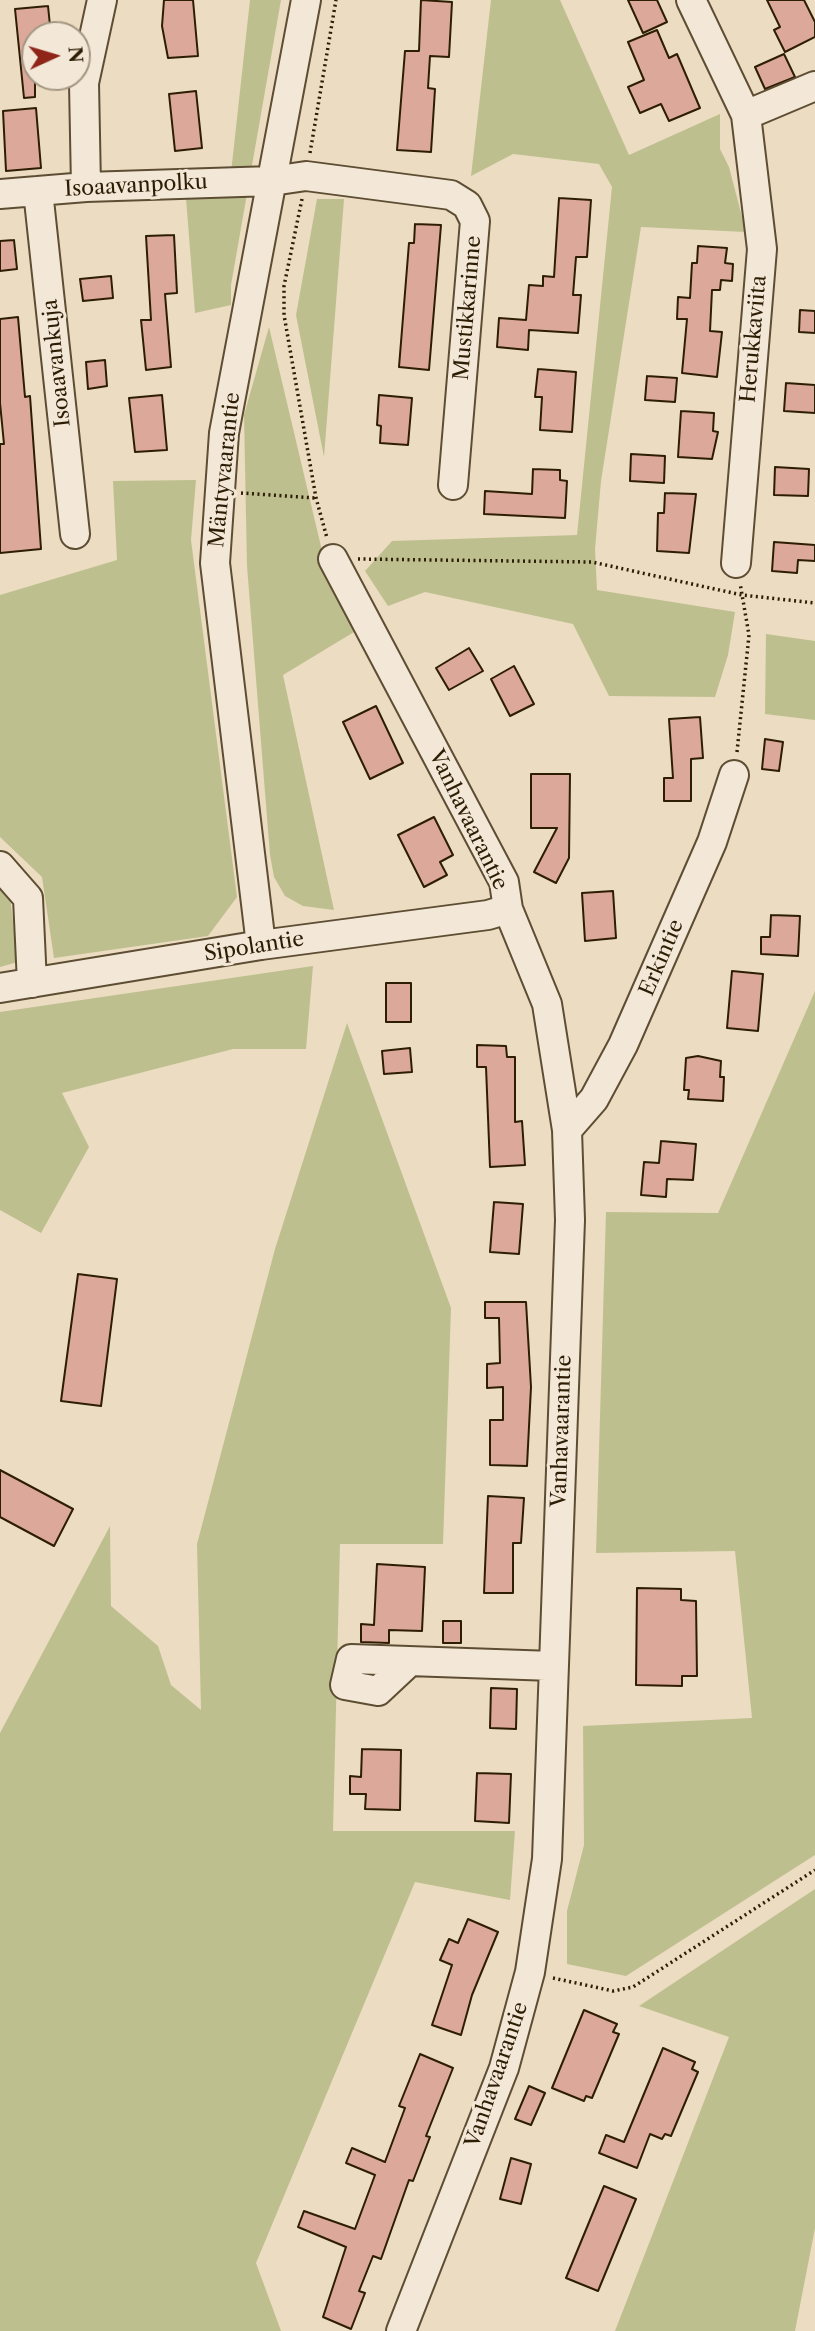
<!DOCTYPE html>
<html>
<head>
<meta charset="utf-8">
<style>
	body { margin:0 }
	#map { position:relative; width:815px; height:2331px; overflow:hidden; background:#ecdcc1; font-family:"Libre Caslon Text",serif }
	canvas { display:block }
	.north { position:absolute; left:21px; top:21px; width:70px; height:70px; box-sizing:border-box; background:#f3e8d7; border:2px solid #a49783; border-radius:50%; rotate:86deg; font-size:19px; font-weight:700; line-height:28px; text-align:center; color:#2d1d04 }
	.north::after { content:''; display:block; margin:auto; width:24px; height:32px; background:#8f2418; clip-path:polygon(50% 0,100% 100%,50% 72%,0 100%) }
</style>
</head>
<body>
<div id="map">
<canvas width="815" height="2331"></canvas>
<div class="north">N</div>
</div>
<script>
const ctx = document.querySelector('canvas').getContext('2d');
ctx.lineJoin = 'round';
function paint(path, color) {
  ctx.fillStyle = color;
  ctx.fill(path, 'evenodd');
}
function poly(rows) {
  const path = new Path2D();
  for (const r of rows) {
    path.moveTo(r[0], r[1]);
    for (let i = 2; i < r.length; i += 2) path.lineTo(r[i], r[i + 1]);
  }
  return path;
}
function stroke(path, color, width, dash) {
  ctx.strokeStyle = color;
  ctx.lineWidth = width;
  ctx.lineCap = dash ? 'butt' : 'round';
  ctx.setLineDash(dash || []);
  ctx.stroke(path);
}
function drawText(font, color, halo, rows, align = 'center') {
  ctx.font = font + ' "Libre Caslon Text",serif';
  ctx.lineWidth = 6;
  ctx.setLineDash([]);
  ctx.textBaseline = 'middle';
  ctx.strokeStyle = halo;
  ctx.fillStyle = color;
  for (const [text, x, y, turn = 0] of rows) {
    ctx.save();
    ctx.translate(x, y);
    ctx.rotate((+turn || 0) * Math.PI / 180);
    ctx.textAlign = isNaN(turn) ? turn : align;
    if (halo) ctx.strokeText(text, 0, 0);
    ctx.fillText(text, 0, 0);
    ctx.restore();
  }
}
const green = poly([
	[250,0,281,0,231,285,231,305,195,313,186,198,229,191],
	[491,0,560,0,629,155,720,114,720,149,729,167,746,232,641,227,601,481,595,549,597,590,735,612,728,655,715,697,609,696,573,624,425,592,388,606,365,571,392,541,577,535,612,187,599,164,513,154,471,176],
	[317,199,344,199,324,457,296,315],
	[269,327,328,576,357,620,354,632,283,675,334,910,303,906,285,896,274,877,270,855,247,566,244,415],
	[196,480,191,540,237,897,208,936,54,958,42,877,0,837,0,595,117,560,113,481],
	[766,634,815,641,815,720,765,714],
	[0,887,10,897,18,962,0,967],
	[313,966,306,1049,233,1049,62,1093,89,1147,41,1233,0,1210,0,1012],
	[815,991,815,1855,626,1976,567,1964,567,1911,584,1845,583,1726,752,1718,735,1551,596,1553,606,1212,718,1213],
	[347,1023,451,1308,443,1544,340,1544,333,1831,515,1831,510,1900,415,1882,256,2263,281,2331,0,2331,0,1733,110,1526,111,1606,158,1646,171,1685,201,1710,197,1544,275,1249],
	[815,1889,815,2228,795,2331,615,2331,729,2037,639,2006]
]);
const building = poly([
	[164,0,193,0,198,56,168,58,162,26,164,0],
	[421,0,452,2,449,57,430,56,428,88,435,89,431,152,397,150,405,51,419,51,421,0],
	[628,0,657,0,667,22,643,33,628,0],
	[767,0,804,0,815,22,815,37,785,52,774,30,780,27,767,0],
	[48,6,51,35,35,35,35,97,24,98,15,9,48,6],
	[657,30,669,58,677,54,700,108,669,121,661,104,640,113,628,87,644,80,628,42,657,30],
	[784,54,795,77,765,89,755,67,784,54],
	[196,91,202,148,175,151,169,94,196,91],
	[36,108,41,168,6,171,3,111,36,108],
	[559,198,591,200,587,257,576,257,573,295,581,295,578,333,529,330,528,350,497,347,499,318,526,320,529,285,543,286,543,276,554,277,559,198],
	[415,224,441,225,429,370,399,367,409,243,414,243,415,224],
	[174,235,177,293,165,294,171,367,146,370,141,320,151,320,146,236,174,235],
	[14,240,17,269,0,271,0,241,14,240],
	[698,246,727,248,725,263,733,264,732,281,721,280,720,290,712,290,710,331,722,332,717,377,682,373,687,319,677,319,678,297,690,298,692,263,697,263,698,246],
	[111,276,113,298,83,301,80,279,111,276],
	[800,310,815,311,815,333,799,332,800,310],
	[18,317,25,397,30,396,41,549,0,553,0,444,4,444,0,403,0,319,18,317],
	[105,360,107,386,88,389,86,362,105,360],
	[538,369,576,372,572,432,540,430,542,397,535,397,538,369],
	[647,376,677,378,675,402,645,400,647,376],
	[786,383,815,385,815,413,784,411,786,383],
	[162,395,167,450,135,452,129,398,162,395],
	[379,395,412,398,408,445,380,443,381,426,377,425,379,395],
	[681,411,714,413,713,431,718,432,712,459,678,457,681,411],
	[631,454,665,456,664,483,630,481,631,454],
	[775,467,809,469,808,496,774,495,775,467],
	[533,469,560,470,560,480,567,481,565,518,484,514,485,491,532,494,533,469],
	[665,493,696,494,689,553,657,551,658,513,664,513,665,493],
	[774,542,815,545,815,561,798,560,797,573,772,571,774,542],
	[469,648,483,671,449,690,436,668,469,648],
	[514,666,534,704,510,716,491,679,514,666],
	[376,706,403,763,370,779,343,722,376,706],
	[700,717,703,758,691,759,691,801,664,801,664,778,673,778,669,719,700,717],
	[765,739,783,742,779,771,762,769,765,739],
	[531,774,570,774,569,858,556,883,534,872,557,828,531,828,531,774],
	[434,817,453,855,440,862,447,875,424,887,398,835,434,817],
	[613,891,616,938,585,941,582,893,613,891],
	[771,915,800,916,798,956,761,954,761,937,770,937,771,915],
	[732,971,763,974,758,1031,727,1028,732,971],
	[386,983,411,983,411,1022,386,1022,386,983],
	[477,1045,506,1046,507,1057,515,1057,515,1122,522,1121,525,1165,490,1167,486,1067,477,1067,477,1045],
	[410,1048,412,1072,384,1074,382,1051,410,1048],
	[698,1056,721,1061,720,1077,724,1077,723,1101,688,1099,689,1090,684,1090,686,1058,698,1056],
	[661,1141,696,1144,693,1180,667,1179,666,1197,641,1195,644,1162,659,1163,661,1141],
	[494,1202,523,1204,519,1254,490,1252,494,1202],
	[78,1274,117,1279,101,1406,61,1401,78,1274],
	[485,1302,526,1302,531,1387,527,1466,490,1465,490,1420,503,1420,503,1387,487,1388,487,1364,500,1363,499,1318,485,1318,485,1302],
	[0,1470,73,1509,54,1546,0,1517,0,1470],
	[488,1496,524,1498,521,1543,513,1543,513,1593,484,1593,488,1496],
	[377,1564,425,1567,422,1631,389,1630,389,1643,361,1642,361,1624,374,1625,377,1564],
	[637,1588,681,1589,681,1600,696,1601,697,1676,682,1676,682,1686,636,1685,637,1588],
	[443,1621,461,1621,461,1643,443,1643,443,1621],
	[491,1688,517,1689,516,1729,490,1728,491,1688],
	[362,1749,401,1750,400,1810,365,1809,366,1794,350,1794,350,1776,361,1777,362,1749],
	[477,1773,511,1774,509,1823,475,1821,477,1773],
	[468,1919,498,1932,472,1995,461,2035,432,2025,452,1965,440,1960,449,1939,458,1943,468,1919],
	[584,2010,617,2024,613,2032,619,2034,592,2098,586,2096,584,2101,552,2088,584,2010],
	[663,2048,695,2062,692,2069,698,2072,671,2136,665,2134,662,2139,650,2134,637,2168,599,2153,606,2135,624,2142,663,2048],
	[420,2054,453,2068,426,2136,430,2137,413,2181,409,2180,381,2259,373,2256,359,2291,365,2293,351,2329,323,2317,346,2247,298,2227,304,2211,355,2229,375,2175,346,2163,352,2148,385,2162,405,2108,399,2106,420,2054],
	[529,2086,545,2093,531,2125,515,2119,529,2086],
	[511,2158,531,2164,521,2204,500,2199,511,2158],
	[604,2186,636,2199,598,2291,566,2278,604,2186]
]);
const path = poly([
	[310,153,336,0],
	[302,199,284,286,284,315,316,498,327,538],
	[241,493,316,498],
	[358,559,592,562,742,595,815,603],
	[737,752,749,635,740,583],
	[553,1978,613,1991,633,1987,815,1870]
]);
const minor = poly([
	[691,0,746,115,762,249,736,563],
	[746,115,815,86],
	[86,187,84,83,102,0],
	[38,191,75,534],
	[0,194,86,187,272,181,306,176,451,195,467,205,475,221,453,485],
	[333,559,504,882,508,909,547,1004,567,1130,570,1220,547,1859,530,1972,504,2068,401,2331],
	[0,866,28,898,32,983],
	[261,945,215,563,224,433,306,0],
	[0,988,261,945,488,915,508,909],
	[567,1130,594,1099,623,1045,712,842,734,775],
	[409,1662,378,1691,345,1685,351,1659,553,1666]
]);
const streetNames = [
	["Isoaavanpolku",136,186,-3],
	["Mustikkarinne",468,308,-85],
	["Herukkaviita",754,339,-85],
	["Isoaavankuja",57,363,-96],
	["Mäntyvaarantie",225,470,-84],
	["Vanhavaarantie",468,820,64],
	["Sipolantie",254,947,-9],
	["Erkintie",662,958,-67],
	["Vanhavaarantie",562,1431,-88],
	["Vanhavaarantie",497,2075,-71]
];
paint(green, '#bebf8f');
paint(building, '#dca899');
stroke(building, '#2d1d04', 2);
stroke(minor, '#5d4d33', 32);
stroke(path, '#2d1d04', 3.5, [2, 3.5]);
stroke(minor, '#f3e8d7', 28);
drawText('21px', '#2d1d04', '#f3e8d7', streetNames);
</script>
</body>
</html>
